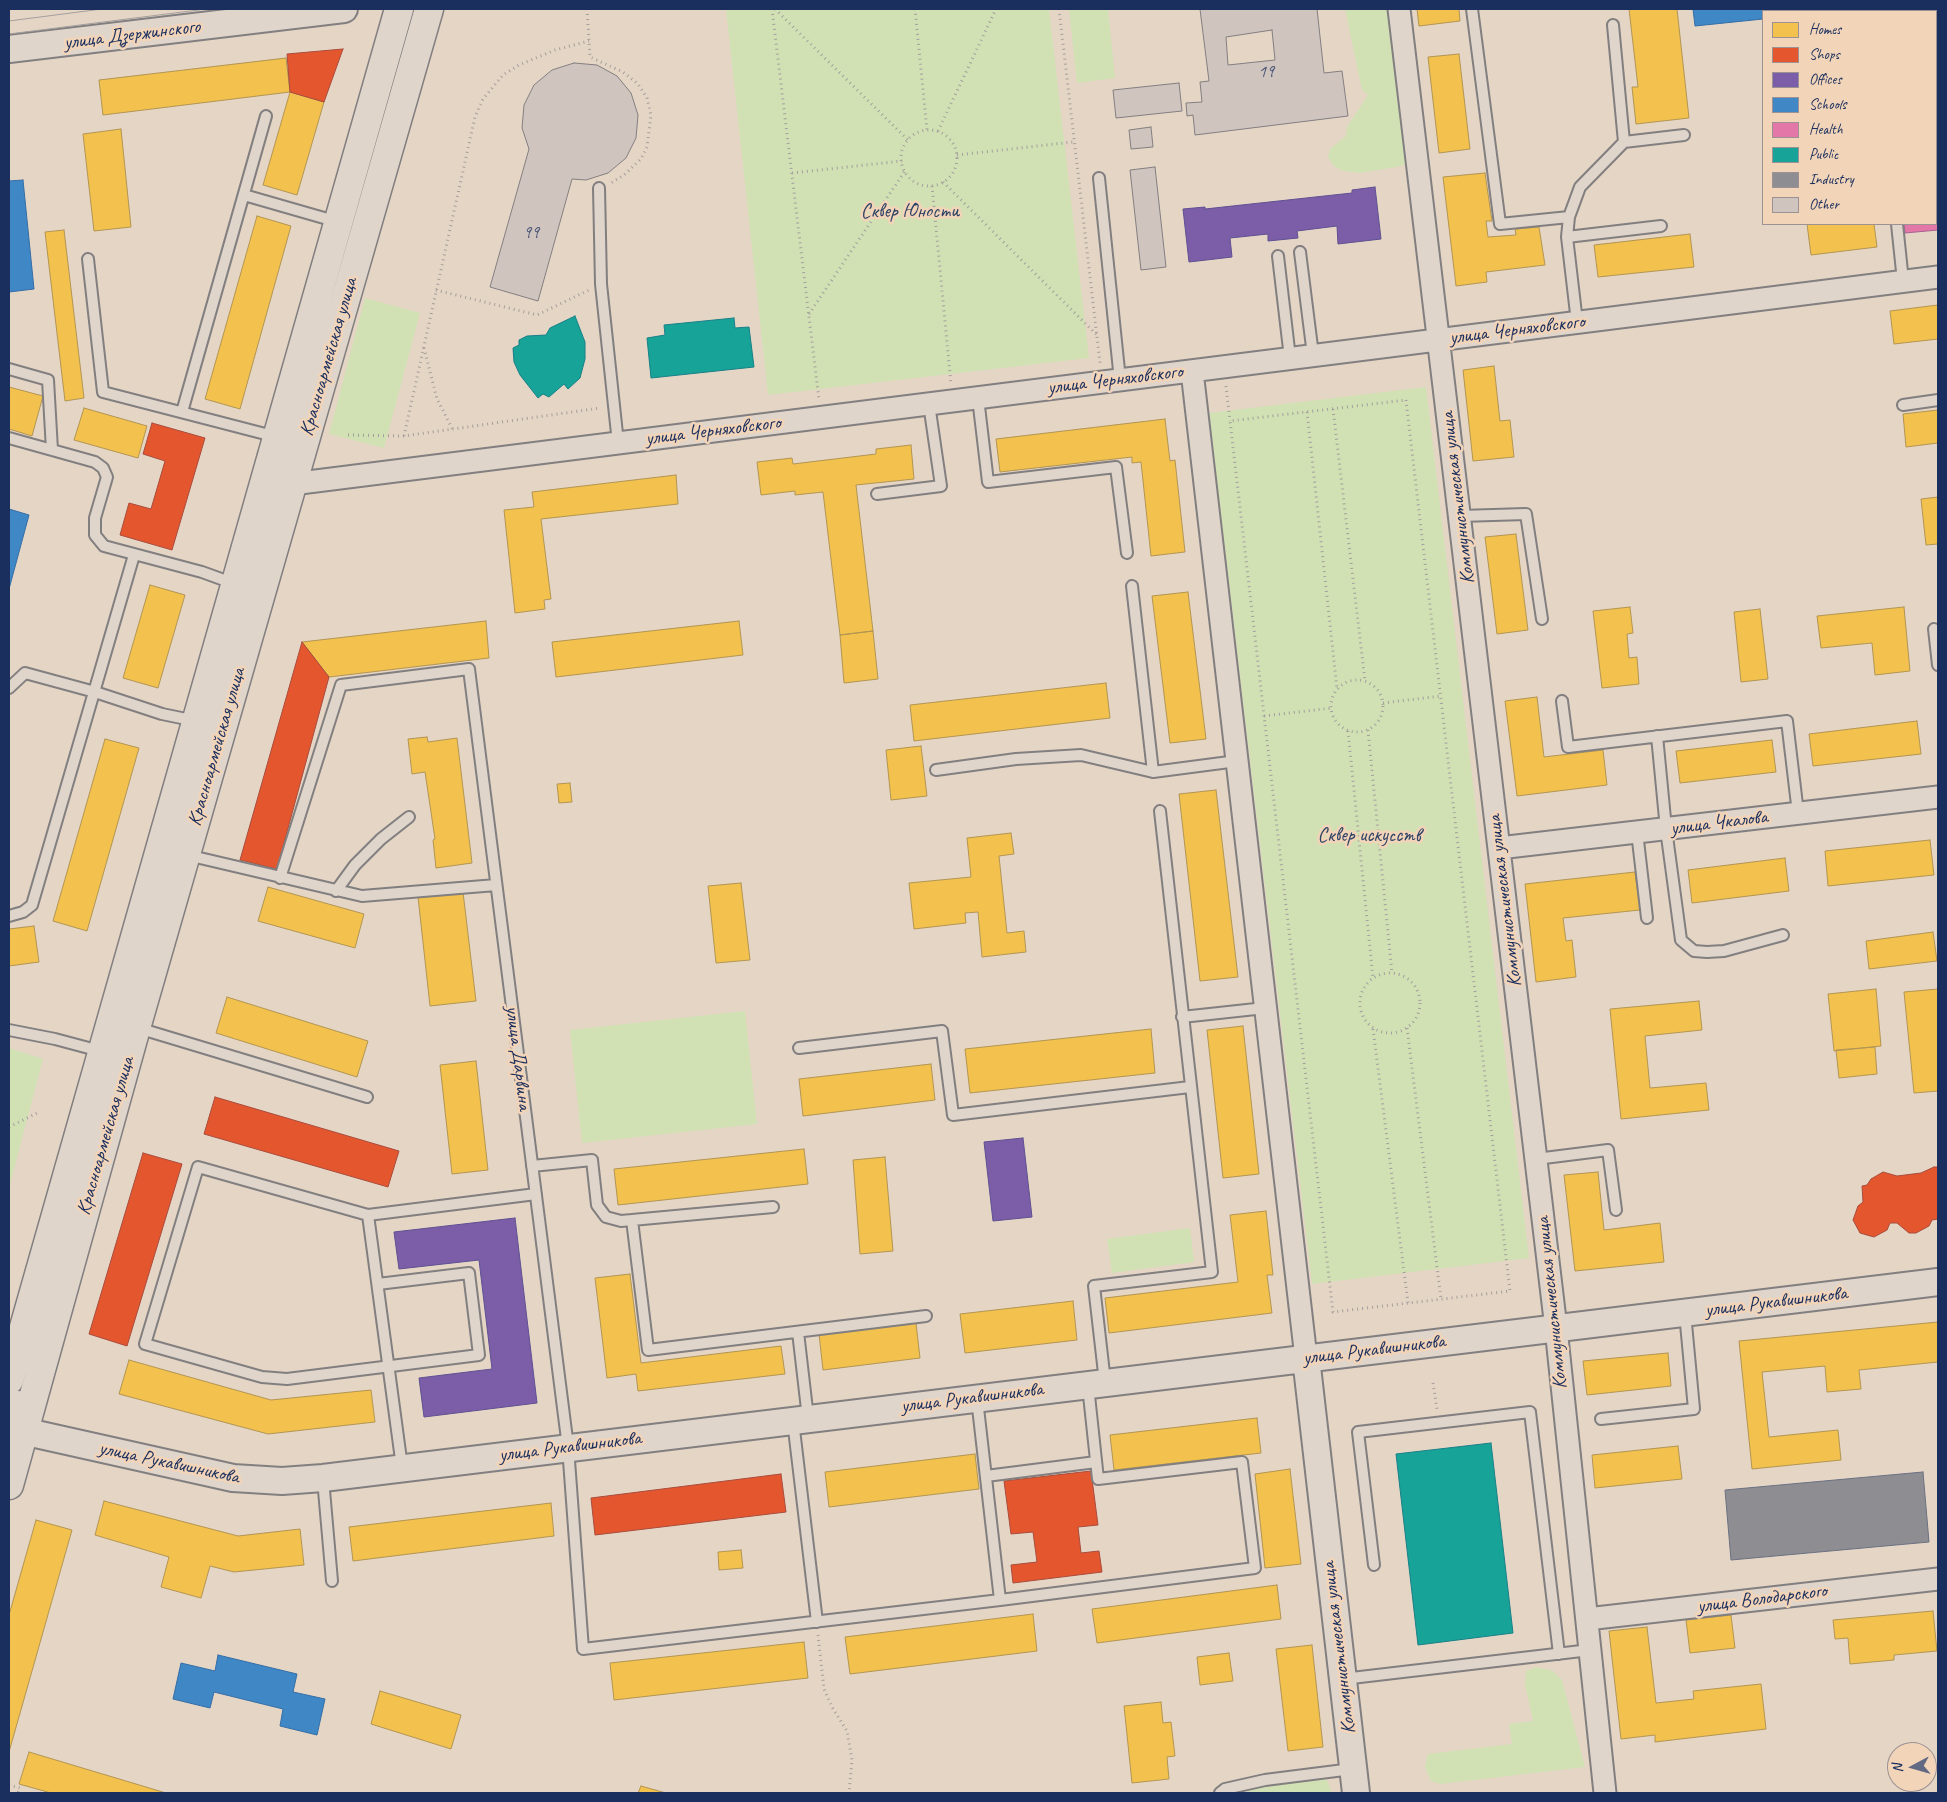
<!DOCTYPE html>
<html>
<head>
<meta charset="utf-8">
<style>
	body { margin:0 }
	#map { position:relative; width:1947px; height:1802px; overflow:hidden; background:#e5d5c5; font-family:Caveat,sans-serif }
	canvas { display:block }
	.frame { position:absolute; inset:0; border:10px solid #1b2f5e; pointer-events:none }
	.legend { position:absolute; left:1762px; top:10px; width:175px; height:215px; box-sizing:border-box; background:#f2d4b8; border:1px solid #9c9294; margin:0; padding:6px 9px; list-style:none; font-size:15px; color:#1b2f5e }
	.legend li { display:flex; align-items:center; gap:10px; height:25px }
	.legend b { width:25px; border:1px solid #9c9294 }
	.north { position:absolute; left:1887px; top:1742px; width:50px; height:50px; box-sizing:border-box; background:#f2d4b8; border:1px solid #9c9294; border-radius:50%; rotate:264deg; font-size:14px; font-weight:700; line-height:20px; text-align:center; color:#1b2f5e }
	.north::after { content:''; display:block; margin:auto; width:18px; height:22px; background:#626982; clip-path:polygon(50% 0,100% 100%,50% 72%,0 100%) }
</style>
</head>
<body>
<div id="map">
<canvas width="1947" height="1802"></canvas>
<div class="frame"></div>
<ul class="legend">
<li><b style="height:14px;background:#f2c14e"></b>Homes</li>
<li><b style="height:14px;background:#e4572e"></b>Shops</li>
<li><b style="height:14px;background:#7b5ea7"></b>Offices</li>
<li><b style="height:14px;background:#3f88c5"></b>Schools</li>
<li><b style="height:14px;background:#e377a8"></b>Health</li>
<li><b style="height:14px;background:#17a398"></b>Public</li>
<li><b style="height:14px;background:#8d8d92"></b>Industry</li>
<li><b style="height:14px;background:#d0c4bf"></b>Other</li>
</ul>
<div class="north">N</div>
</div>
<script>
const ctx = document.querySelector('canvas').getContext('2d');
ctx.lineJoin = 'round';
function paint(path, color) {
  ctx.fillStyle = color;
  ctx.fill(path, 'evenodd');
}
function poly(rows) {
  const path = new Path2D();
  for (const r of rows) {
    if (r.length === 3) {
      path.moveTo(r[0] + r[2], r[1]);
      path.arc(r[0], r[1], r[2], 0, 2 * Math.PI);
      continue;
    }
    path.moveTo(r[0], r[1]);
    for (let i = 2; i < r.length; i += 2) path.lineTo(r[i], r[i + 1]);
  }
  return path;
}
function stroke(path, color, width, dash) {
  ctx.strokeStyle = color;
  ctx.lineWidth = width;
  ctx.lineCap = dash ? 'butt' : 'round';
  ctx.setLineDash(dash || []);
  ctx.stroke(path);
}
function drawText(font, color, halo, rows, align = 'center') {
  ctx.font = font + ' Caveat,sans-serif';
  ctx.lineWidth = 5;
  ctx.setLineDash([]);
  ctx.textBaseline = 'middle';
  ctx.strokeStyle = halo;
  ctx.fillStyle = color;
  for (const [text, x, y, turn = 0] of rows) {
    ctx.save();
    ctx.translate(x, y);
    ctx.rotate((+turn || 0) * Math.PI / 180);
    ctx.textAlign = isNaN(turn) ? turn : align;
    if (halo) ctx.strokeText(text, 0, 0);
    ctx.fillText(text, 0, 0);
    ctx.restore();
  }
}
const green = poly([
	[726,9,1049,9,1089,358,768,395],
	[1069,9,1108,9,1115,78,1077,83],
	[1345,9,1391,9,1407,160,1402,166,1360,173,1343,171,1334,166,1328,157,1330,149,1346,136,1347,127,1368,95,1362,90],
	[365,298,420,313,384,448,329,434],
	[1426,387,1529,1258,1312,1284,1209,413],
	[745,1011,757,1124,582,1143,570,1030],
	[9,1048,43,1059,9,1188],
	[1190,1228,1194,1262,1112,1273,1107,1239],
	[1536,1667,1553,1671,1562,1680,1585,1767,1440,1784,1431,1781,1425,1767,1428,1754,1512,1744,1509,1724,1533,1721,1525,1684,1526,1671],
	[1298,1774,1325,1776,1332,1793,1243,1793]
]);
const homes = poly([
	[1417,9,1459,9,1460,21,1419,26,1417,9],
	[1629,9,1677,9,1689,118,1636,124,1632,87,1638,87,1629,9],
	[1459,54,1470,149,1439,153,1428,57,1459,54],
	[286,58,290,92,103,115,99,80,286,58],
	[290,92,324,102,297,195,263,185,290,92],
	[121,129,131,227,94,231,83,134,121,129],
	[1485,173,1492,221,1486,221,1488,237,1516,235,1515,229,1539,227,1545,265,1486,272,1487,282,1456,286,1443,177,1485,173],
	[257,216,291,226,240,409,205,399,257,216],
	[1807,224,1874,224,1877,247,1811,255,1807,224],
	[64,230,84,398,65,401,45,232,64,230],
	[1690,234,1694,267,1598,277,1594,245,1690,234],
	[1938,305,1938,339,1894,344,1890,311,1938,305],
	[1494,366,1500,421,1510,420,1514,457,1473,461,1463,370,1494,366],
	[9,387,43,396,32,436,9,429,9,387],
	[84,408,147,426,138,458,74,440,84,408],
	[1938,410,1938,443,1906,447,1903,414,1938,410],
	[1165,419,1170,461,1175,460,1185,552,1151,556,1141,462,1132,463,1132,457,1000,472,996,439,1165,419],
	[911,445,914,479,856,485,873,631,840,635,823,492,795,495,795,491,761,495,757,462,792,458,793,464,876,454,876,449,911,445],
	[676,475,678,504,541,519,551,599,544,600,545,609,515,613,504,510,534,507,532,492,676,475],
	[1938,497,1938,544,1926,545,1921,499,1938,497],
	[1516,534,1528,630,1497,634,1485,537,1516,534],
	[150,585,185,595,158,688,123,678,150,585],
	[1188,592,1206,739,1170,743,1152,596,1188,592],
	[1630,607,1633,633,1627,634,1629,658,1637,657,1639,684,1602,688,1593,611,1630,607],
	[1904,607,1910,671,1875,675,1872,643,1821,648,1817,616,1904,607],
	[1760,609,1768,679,1741,682,1734,612,1760,609],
	[486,621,489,658,329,677,302,642,486,621],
	[739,621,743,655,556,677,552,642,739,621],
	[873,631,878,679,844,683,840,635,873,631],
	[1106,683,1110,718,914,741,910,705,1106,683],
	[1537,697,1544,757,1603,750,1607,785,1517,796,1505,701,1537,697],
	[1917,721,1921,754,1813,766,1809,734,1917,721],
	[427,737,428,742,457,738,472,863,436,868,433,840,435,839,425,772,412,774,408,739,427,737],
	[105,739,139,748,87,931,53,921,105,739],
	[1772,740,1776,772,1680,783,1676,751,1772,740],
	[921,746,927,796,891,800,886,750,921,746],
	[570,783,572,802,559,803,557,784,570,783],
	[1216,790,1238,977,1200,981,1179,794,1216,790],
	[1011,833,1014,854,999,856,1007,933,1024,931,1026,952,982,957,978,912,965,913,966,923,914,929,909,883,971,877,967,838,1011,833],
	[1930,840,1934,875,1828,886,1825,851,1930,840],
	[1785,858,1789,891,1692,903,1688,870,1785,858],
	[1635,872,1640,910,1563,918,1566,941,1572,940,1576,977,1536,982,1525,884,1635,872],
	[741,883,750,960,716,963,708,886,741,883],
	[268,887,364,914,355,948,258,921,268,887],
	[463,892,476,1001,430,1006,418,897,463,892],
	[34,926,39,962,9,966,9,929,34,926],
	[1933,932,1937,961,1869,969,1866,941,1933,932],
	[1876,989,1881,1046,1834,1051,1828,994,1876,989],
	[1938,989,1938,1091,1914,1093,1904,992,1938,989],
	[227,997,368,1041,357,1077,216,1033,227,997],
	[1699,1001,1702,1030,1645,1036,1650,1088,1706,1083,1709,1110,1621,1119,1610,1009,1699,1001],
	[1243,1026,1259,1174,1223,1178,1207,1030,1243,1026],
	[1151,1029,1155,1073,970,1093,965,1049,1151,1029],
	[1875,1047,1877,1074,1839,1078,1836,1050,1875,1047],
	[476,1061,488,1170,452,1174,440,1065,476,1061],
	[931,1064,935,1100,803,1116,799,1079,931,1064],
	[804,1149,808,1184,618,1205,614,1169,804,1149],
	[885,1157,893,1251,860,1254,853,1160,885,1157],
	[1598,1172,1604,1230,1660,1223,1664,1262,1575,1271,1564,1175,1598,1172],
	[1266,1211,1273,1275,1267,1275,1272,1313,1109,1333,1105,1298,1238,1282,1230,1215,1266,1211],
	[630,1274,641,1363,781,1346,785,1374,638,1391,636,1374,607,1378,595,1278,630,1274],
	[1073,1301,1077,1340,965,1353,960,1314,1073,1301],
	[1938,1322,1938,1362,1859,1370,1861,1389,1827,1392,1825,1366,1762,1372,1769,1437,1838,1430,1841,1460,1752,1469,1739,1341,1938,1322],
	[916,1323,920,1358,823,1370,819,1334,916,1323],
	[1668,1353,1671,1386,1587,1395,1583,1361,1668,1353],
	[129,1360,271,1400,371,1390,375,1422,268,1434,119,1394,129,1360],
	[1257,1418,1261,1453,1114,1470,1110,1435,1257,1418],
	[1678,1446,1682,1479,1595,1488,1592,1455,1678,1446],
	[975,1454,979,1489,829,1507,825,1472,975,1454],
	[1290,1469,1301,1564,1265,1568,1255,1474,1290,1469],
	[104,1501,238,1536,300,1529,304,1565,234,1572,210,1566,201,1598,161,1587,169,1557,95,1535,104,1501],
	[551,1503,554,1536,353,1561,349,1527,551,1503],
	[36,1520,72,1530,9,1752,9,1615,36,1520],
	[741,1550,743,1568,719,1570,718,1552,741,1550],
	[1277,1585,1281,1619,1097,1643,1092,1609,1277,1585],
	[1933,1611,1937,1651,1894,1655,1894,1660,1850,1664,1848,1638,1835,1639,1833,1620,1933,1611],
	[1033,1614,1037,1651,850,1674,845,1637,1033,1614],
	[1731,1615,1735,1648,1690,1653,1686,1620,1731,1615],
	[1647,1627,1656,1703,1694,1699,1693,1691,1761,1684,1766,1729,1655,1742,1655,1735,1621,1739,1609,1631,1647,1627],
	[804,1642,808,1678,614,1700,610,1663,804,1642],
	[1312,1645,1323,1747,1288,1751,1276,1649,1312,1645],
	[1229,1653,1233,1681,1200,1685,1197,1657,1229,1653],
	[380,1691,461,1715,451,1749,371,1724,380,1691],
	[1161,1702,1163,1723,1171,1722,1175,1756,1167,1757,1169,1779,1132,1783,1124,1706,1161,1702],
	[29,1752,166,1793,51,1793,19,1784,29,1752],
	[641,1786,666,1793,638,1793,641,1786]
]);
const shops = poly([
	[343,49,324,102,290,92,287,54,343,49],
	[152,423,205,438,172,550,120,535,129,503,151,509,165,461,143,454,152,423],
	[302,642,329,677,277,869,240,860,302,642],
	[215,1097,399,1151,388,1187,204,1134,215,1097],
	[143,1153,182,1164,127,1346,89,1334,143,1153],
	[1934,1167,1938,1167,1938,1219,1932,1220,1929,1226,1916,1233,1909,1233,1897,1223,1890,1223,1887,1230,1874,1237,1860,1233,1853,1220,1858,1206,1863,1202,1862,1186,1867,1185,1871,1179,1883,1172,1897,1176,1921,1173,1934,1167],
	[1091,1471,1098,1525,1078,1527,1081,1553,1099,1551,1102,1572,1013,1583,1011,1565,1037,1562,1033,1532,1011,1534,1004,1481,1091,1471],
	[781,1474,786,1512,595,1535,591,1498,781,1474]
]);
const offices = poly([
	[1375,187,1381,239,1338,244,1337,226,1297,231,1298,238,1268,241,1268,234,1230,238,1232,257,1189,262,1183,209,1205,207,1205,209,1352,193,1352,190,1375,187],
	[1023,1138,1032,1217,993,1221,984,1142,1023,1138],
	[515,1218,537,1403,424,1417,419,1378,492,1369,479,1260,399,1269,394,1232,515,1218]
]);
const schools = poly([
	[1693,9,1769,9,1769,11,1763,11,1763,19,1695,26,1693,9],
	[23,180,34,289,9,292,9,181,23,180],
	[9,509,29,515,9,589,9,509],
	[218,1655,297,1674,293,1692,325,1699,317,1735,280,1726,283,1709,214,1692,210,1708,173,1699,181,1663,215,1671,218,1655]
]);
const health = poly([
	[1893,9,1930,9,1931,11,1893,11,1893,9],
	[1936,57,1938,79,1938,230,1905,233,1904,224,1936,224,1936,57]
]);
const public = poly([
	[575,316,585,342,585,359,580,378,568,389,564,384,549,397,543,394,538,398,520,375,514,362,513,348,519,345,519,340,527,336,546,335,550,328,575,316],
	[734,318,735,328,749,327,754,367,651,378,647,338,665,335,664,325,734,318],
	[1491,1443,1513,1633,1418,1645,1396,1454,1491,1443]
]);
const industry = poly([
	[1923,1472,1929,1542,1731,1560,1725,1490,1923,1472]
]);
const building = poly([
	[1200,9,1317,9,1324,73,1342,71,1348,116,1195,135,1193,115,1187,116,1186,103,1202,102,1200,82,1209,81,1200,9],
	[1272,30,1275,60,1228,65,1226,37,1272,30],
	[574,63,597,65,617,76,631,93,638,115,636,138,626,158,608,173,586,180,572,179,538,301,490,287,529,149,522,128,524,105,534,85,552,70,574,63],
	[1179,83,1182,111,1116,118,1113,90,1179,83],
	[1151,127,1153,147,1131,149,1129,130,1151,127],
	[1155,167,1166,267,1141,270,1130,170,1155,167]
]);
const path = poly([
	[587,9,590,57,623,72,638,84,647,98,651,115,647,147,641,159,624,175,611,183],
	[772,9,819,400],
	[775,9,908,140],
	[915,9,927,130],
	[1059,9,1100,363],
	[929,158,28],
	[938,131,996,9],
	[957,155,1073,142],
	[792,173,902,161],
	[943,182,1097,335],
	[932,186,951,384],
	[436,290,537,315,589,290],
	[809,314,905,171],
	[424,348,437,399,453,430],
	[1226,386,1230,421],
	[1406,400,1510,1291,1333,1312,1230,421,1406,400],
	[1333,409,1365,681],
	[1307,412,1337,689],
	[348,435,404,436,600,408],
	[404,436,475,117,483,99,503,75,519,65,555,50,589,41],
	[1357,706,26],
	[1383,703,1441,696],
	[1264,716,1332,708],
	[1368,730,1392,973],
	[1348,731,1373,978],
	[1390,1003,30],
	[1407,1028,1441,1299],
	[1373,1029,1408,1303],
	[9,1127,37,1113],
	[1433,1383,1437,1409],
	[818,1635,824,1689,832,1707,847,1731,852,1760,849,1793],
	[9,1785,20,1788,18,1793]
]);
const service = poly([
	[1472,9,1500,224,1569,217],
	[1624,142,1684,135],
	[1099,178,1120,380],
	[599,188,601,284,618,443],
	[244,195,338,222],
	[1897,224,1903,281],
	[1567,237,1569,217,1580,187,1624,142,1613,25],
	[1300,252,1313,355],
	[1278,256,1290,358],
	[88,259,103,392,277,437],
	[1577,322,1567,237,1661,226],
	[9,369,48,380,52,450],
	[978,398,988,482,1116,467,1127,553],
	[1903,405,1938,400],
	[182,412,266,116],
	[9,438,95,462,103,468,107,477,95,518,95,535,104,546,202,572,235,584],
	[877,494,941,486,929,404],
	[1460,516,1526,514,1542,619],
	[1132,586,1153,772],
	[1934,629,1938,665],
	[9,688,25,673,95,692,162,714,196,721],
	[1562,701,1568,747,1787,721,1798,813],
	[1657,736,1666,829,1681,940,1694,951,1707,952,1724,951,1783,935],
	[936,770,1016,759,1081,755,1153,772,1237,761],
	[1637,832,1647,918],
	[187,855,362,896,496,885],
	[280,878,341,685,469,669,568,1447,583,1649,1000,1600,977,1399],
	[336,891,355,865,381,839,409,817],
	[9,916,23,912,32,905,134,555],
	[1182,1017,1265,1008],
	[138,1028,367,1097],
	[9,1030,55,1039,100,1051],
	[799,1048,942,1031,953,1115,1190,1087],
	[1536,1159,1608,1150,1616,1210],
	[532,1166,592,1160,597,1205,606,1217,621,1221,773,1207],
	[368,1215,402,1467],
	[632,1220,648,1350,926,1316],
	[378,1284,469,1273,479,1355,287,1379,262,1377,145,1344,198,1167,368,1215,536,1194],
	[798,1332,808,1418],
	[1105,1382,1094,1286,1212,1272,1160,811],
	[1601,1419,1694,1409,1685,1313],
	[793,1421,817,1622],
	[986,1476,1096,1462],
	[323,1479,332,1581],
	[1374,1565,1358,1432,1530,1412,1559,1654],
	[1000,1600,1255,1568,1242,1462,1098,1479,1088,1386],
	[1343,1679,1590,1650],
	[1220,1793,1225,1789,1265,1780,1352,1769]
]);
const minor = poly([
	[1399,9,1556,1328,1605,1793],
	[1192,371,1306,1358],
	[292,484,1938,277],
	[1499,848,1938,797],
	[1587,1619,1938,1579]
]);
const tertiary = poly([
	[9,49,344,9],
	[1306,1358,1356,1793],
	[9,1403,31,1406],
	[9,1428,233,1478,282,1481,323,1478,1938,1282]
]);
const secondary = poly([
	[9,1380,399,9],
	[9,1485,136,1028,429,9]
]);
const tram = poly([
	[9,21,102,9],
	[9,34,206,9]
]);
const numberNames = [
	["19",1266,72],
	["99",531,233]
];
const streetNames = [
	["улица Дзержинского",132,35,-7],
	["улица Черняховского",1517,330,-7],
	["Красноармейская улица",329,357,-74],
	["улица Черняховского",1115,380,-7],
	["улица Черняховского",713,431,-7],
	["Коммунистическая улица",1458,498,-97],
	["Красноармейская улица",217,747,-74],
	["улица Чкалова",1719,823,-7],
	["Коммунистическая улица",1505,901,-97],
	["улица Дарвина",518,1058,83],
	["Красноармейская улица",106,1136,-74],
	["улица Рукавишникова",1776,1302,-7],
	["Коммунистическая улица",1552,1303,-96],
	["улица Рукавишникова",1374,1350,-7],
	["улица Рукавишникова",972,1398,-7],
	["улица Рукавишникова",570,1447,-7],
	["улица Рукавишникова",169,1463,12],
	["улица Володарского",1762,1599,-7],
	["Коммунистическая улица",1339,1648,-97]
];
const parkNames = [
	["Сквер Юности",910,212],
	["Сквер искусств",1369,836]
];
paint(green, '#d1e1b4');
paint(homes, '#f2c14e');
stroke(homes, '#b29553', 1);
paint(shops, '#e4572e');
stroke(shops, '#a84b3c', 1);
paint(offices, '#7b5ea7');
stroke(offices, '#5e5091', 1);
paint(schools, '#3f88c5');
stroke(schools, '#346da6', 1);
paint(health, '#e377a8');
stroke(health, '#a76192', 1);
paint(public, '#17a398');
stroke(public, '#188087', 1);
paint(industry, '#8d8d92');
stroke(industry, '#6b7182', 1);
paint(building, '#d0c4bf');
stroke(building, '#827f80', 1);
stroke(service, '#827f80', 14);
stroke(minor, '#827f80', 25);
stroke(tertiary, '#827f80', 30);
stroke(secondary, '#827f80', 31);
stroke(path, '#a49f9d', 3, [1, 4]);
stroke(service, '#e0d5ca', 10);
stroke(minor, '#e0d5ca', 21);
stroke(tertiary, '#e0d5ca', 26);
stroke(secondary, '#e0d5ca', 28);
stroke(tram, '#a49f9d', 1);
drawText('18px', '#4b5678', null, numberNames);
drawText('20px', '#1b2f5e', '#f2d4b8', streetNames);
drawText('20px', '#2c4265', '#f2d4b8', parkNames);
</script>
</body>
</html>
